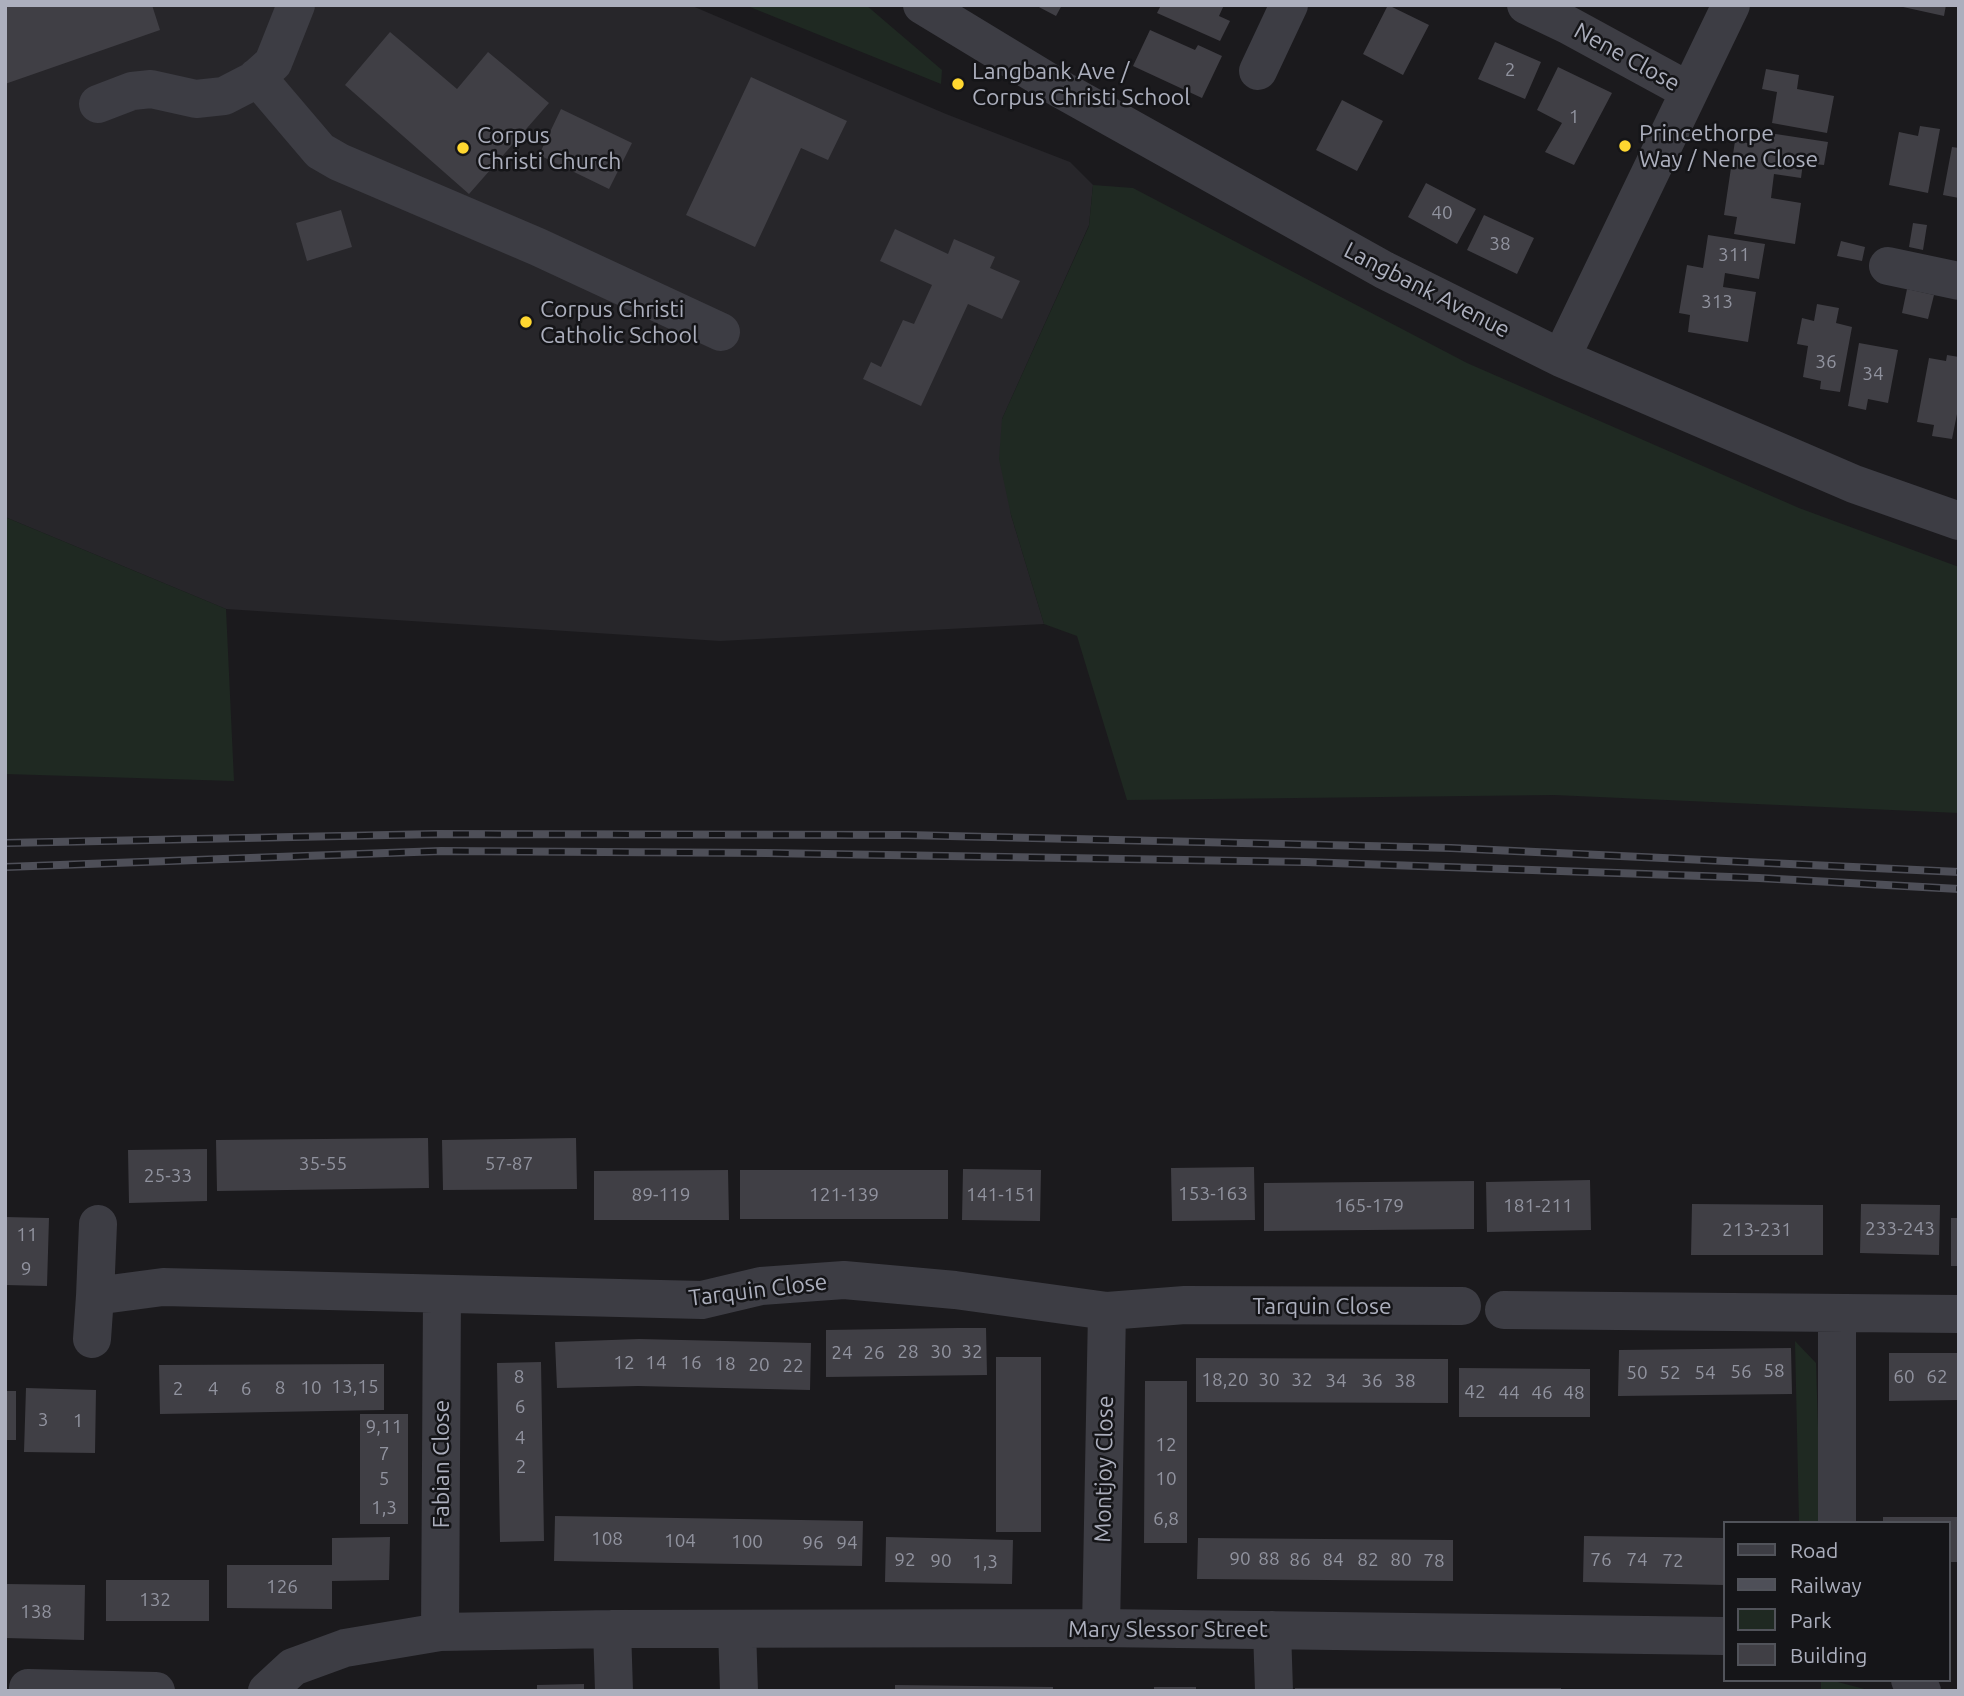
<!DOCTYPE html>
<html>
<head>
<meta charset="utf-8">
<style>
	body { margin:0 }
	#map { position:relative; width:1964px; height:1696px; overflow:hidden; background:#1b1a1d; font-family:Ubuntu,sans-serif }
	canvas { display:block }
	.frame { position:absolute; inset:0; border:7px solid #acafbd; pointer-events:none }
	.legend { position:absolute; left:1723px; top:1521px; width:228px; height:161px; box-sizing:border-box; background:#151518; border:2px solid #51535a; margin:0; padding:9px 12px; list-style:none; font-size:21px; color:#acafbd }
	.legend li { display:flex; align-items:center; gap:14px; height:35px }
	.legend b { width:35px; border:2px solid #51535a }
</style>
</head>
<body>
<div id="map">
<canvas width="1964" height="1696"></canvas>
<div class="frame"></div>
<ul class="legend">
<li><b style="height:9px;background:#3d3d44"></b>Road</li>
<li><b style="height:9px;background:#4e4f58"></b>Railway</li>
<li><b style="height:19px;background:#1f2922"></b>Park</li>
<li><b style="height:19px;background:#403f45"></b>Building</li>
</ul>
</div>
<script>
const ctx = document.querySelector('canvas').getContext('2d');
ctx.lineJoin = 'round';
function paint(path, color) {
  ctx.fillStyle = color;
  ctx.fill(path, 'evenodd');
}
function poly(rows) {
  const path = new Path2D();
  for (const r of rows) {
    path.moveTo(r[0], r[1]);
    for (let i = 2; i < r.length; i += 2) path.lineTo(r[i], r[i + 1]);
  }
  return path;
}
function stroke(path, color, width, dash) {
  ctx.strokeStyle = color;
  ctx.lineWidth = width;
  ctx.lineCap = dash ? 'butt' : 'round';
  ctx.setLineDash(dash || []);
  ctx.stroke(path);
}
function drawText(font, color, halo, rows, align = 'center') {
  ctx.font = font + ' Ubuntu,sans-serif';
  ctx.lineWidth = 5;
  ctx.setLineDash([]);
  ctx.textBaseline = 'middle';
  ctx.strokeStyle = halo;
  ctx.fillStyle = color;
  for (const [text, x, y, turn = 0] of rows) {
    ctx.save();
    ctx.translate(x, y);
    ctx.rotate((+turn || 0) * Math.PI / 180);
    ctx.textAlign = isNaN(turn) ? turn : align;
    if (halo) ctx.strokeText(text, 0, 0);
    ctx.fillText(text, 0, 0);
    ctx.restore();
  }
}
const built = poly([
	[5,5,690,5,946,114,1070,162,1093,185,1089,225,1002,419,1011,515,1044,624,720,641,226,609,5,517]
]);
const green = poly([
	[745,5,866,5,942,70,941,84],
	[1093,185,1133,188,1467,363,1799,508,1959,567,1959,813,1554,795,1127,800,1077,636,1044,624,1011,515,999,459,1002,419,1089,226],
	[5,517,226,609,234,781,5,774],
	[1795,1341,1816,1363,1821,1523,1799,1523],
	[1821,1680,1830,1680,1872,1691,1821,1691]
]);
const building = poly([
	[5,5,152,5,160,30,5,84],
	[1035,5,1062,5,1056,16],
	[1161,5,1224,5,1219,16,1230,21,1220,41,1157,13],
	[1388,5,1429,25,1403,75,1363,54],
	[1894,5,1946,5,1944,16],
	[1150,30,1195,50,1198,45,1222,56,1202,98,1133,66],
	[390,32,457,89,488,52,549,103,469,194,345,85],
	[1495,42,1541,62,1525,99,1478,79],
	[1558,67,1612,93,1574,165,1545,152,1562,123,1537,110],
	[1766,69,1799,75,1797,89,1834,96,1827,133,1772,123,1777,92,1762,89],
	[751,77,847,121,828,160,801,148,755,247,686,215],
	[1342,100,1383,121,1357,171,1316,150],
	[561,109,632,143,609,189,539,155],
	[1920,126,1940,129,1928,193,1889,185,1899,132,1918,136],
	[1756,131,1828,142,1824,165,1803,163,1801,178,1774,174,1771,198,1801,203,1795,244,1734,234,1737,217,1724,215,1735,141,1754,144],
	[1952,147,1959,148,1959,198,1943,195],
	[1426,183,1476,209,1457,244,1408,217],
	[341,210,352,247,307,261,296,223],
	[1484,215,1534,238,1517,274,1467,250],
	[1913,223,1927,225,1923,250,1909,247],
	[895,229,948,254,954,239,995,257,990,268,1020,281,1002,319,968,304,921,406,863,379,871,362,881,367,903,320,914,324,932,285,880,261],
	[1708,235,1765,244,1759,279,1725,273,1723,287,1756,292,1748,342,1688,332,1690,315,1679,313,1687,265,1703,268],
	[1841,241,1865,247,1862,261,1837,256],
	[1907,289,1934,295,1928,319,1902,313],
	[1817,304,1839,308,1836,323,1852,327,1840,392,1820,389,1821,381,1803,377,1808,346,1797,344,1802,318,1814,321],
	[1859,343,1898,350,1888,403,1868,399,1866,410,1848,406],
	[1947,355,1959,357,1959,404,1952,439,1932,436,1934,425,1917,422,1929,358,1946,361],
	[428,1138,429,1188,217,1191,216,1140],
	[576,1138,577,1189,443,1190,442,1140],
	[207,1149,207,1201,129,1203,128,1150],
	[1254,1167,1255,1220,1172,1221,1171,1168],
	[963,1169,1041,1170,1040,1221,962,1220],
	[728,1170,729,1220,594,1220,594,1171],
	[740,1170,948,1170,948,1219,740,1219],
	[1590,1180,1591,1230,1487,1232,1486,1182],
	[1474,1181,1474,1229,1264,1231,1264,1183],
	[1692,1204,1823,1205,1823,1255,1691,1255],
	[1861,1204,1940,1205,1939,1255,1860,1253],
	[5,1217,49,1218,47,1286,5,1285],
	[1951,1218,1959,1218,1959,1266,1951,1266],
	[957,1328,986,1328,987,1375,826,1377,826,1330],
	[639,1339,811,1343,810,1390,638,1386,557,1388,555,1342],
	[1791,1348,1792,1394,1618,1396,1619,1350],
	[1889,1353,1959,1353,1959,1400,1889,1401],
	[996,1357,1041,1357,1041,1532,996,1532],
	[1196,1358,1448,1359,1448,1403,1196,1402],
	[541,1362,544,1541,500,1542,497,1363],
	[384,1364,384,1410,160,1414,159,1365],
	[1459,1368,1590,1369,1590,1417,1459,1417],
	[1145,1381,1187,1381,1187,1543,1144,1543],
	[26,1388,96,1390,95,1453,24,1452],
	[5,1391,16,1391,16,1440,5,1440],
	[360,1414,408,1414,408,1524,360,1524],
	[555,1516,863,1521,862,1566,554,1561],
	[1883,1517,1959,1517,1959,1562,1948,1562,1948,1523,1883,1523],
	[1584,1536,1724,1538,1724,1585,1583,1582],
	[390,1537,389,1580,332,1581,332,1609,227,1608,227,1565,332,1565,332,1538],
	[886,1537,1013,1540,1012,1584,885,1582],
	[1198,1538,1453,1540,1453,1581,1197,1579],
	[106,1580,209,1580,209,1621,106,1621],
	[5,1584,85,1585,84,1640,5,1638],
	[584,1684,584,1691,537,1691,537,1685],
	[895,1685,1053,1687,1053,1691,895,1691],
	[1154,1687,1196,1687,1196,1691,1154,1691],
	[1295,1688,1561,1688,1561,1691,1295,1691]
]);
const minor = poly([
	[922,5,1062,90,1384,270,1561,358,1854,484,1959,521],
	[1526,5,1568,25,1689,91],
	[1258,71,1289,5],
	[257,77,320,151,339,162,538,247,721,332],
	[98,104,132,91,151,89,196,99,224,96,253,81,273,63,296,5],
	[1888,266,1959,281],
	[1561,358,1731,5],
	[95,1296,98,1224],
	[1504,1310,1959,1314],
	[1837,1313,1837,1523],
	[92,1339,95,1296,163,1287,702,1300,761,1286,844,1280,955,1290,1107,1311,1185,1305,1462,1306],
	[1101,1628,1107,1311],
	[612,1629,614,1691],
	[737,1629,739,1691],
	[1272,1630,1274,1691],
	[440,1632,442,1295],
	[1910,1680,1922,1691],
	[28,1688,156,1691],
	[267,1691,293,1667,345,1648,440,1632,612,1629,1101,1628,1724,1636]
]);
const rail = poly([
	[5,843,437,834,907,835,1451,848,1959,872],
	[5,867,441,851,766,853,1305,862,1759,878,1959,889]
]);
const markers = [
	[958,84,7,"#ffd730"],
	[1625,146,7,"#ffd730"],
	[463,148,7,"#ffd730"],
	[526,322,7,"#ffd730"]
];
const numberNames = [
	["2",1510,70],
	["1",1574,117],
	["40",1442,213],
	["38",1500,244],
	["311",1734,255],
	["313",1717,302],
	["36",1826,362],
	["34",1873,374],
	["35-55",323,1164],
	["57-87",509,1164],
	["25-33",168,1176],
	["153-163",1213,1194],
	["89-119",661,1195],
	["121-139",844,1195],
	["141-151",1001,1195],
	["165-179",1369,1206],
	["181-211",1538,1206],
	["233-243",1900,1229],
	["213-231",1757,1230],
	["11",27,1235],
	["9",26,1269],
	["28",908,1352],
	["30",941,1352],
	["32",972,1352],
	["24",842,1353],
	["26",874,1353],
	["12",624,1363],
	["14",656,1363],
	["16",691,1363],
	["18",725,1364],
	["20",759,1365],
	["22",793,1366],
	["58",1774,1371],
	["56",1741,1372],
	["50",1637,1373],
	["52",1670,1373],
	["54",1705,1373],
	["8",519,1377],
	["60",1904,1377],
	["62",1937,1377],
	["18,20",1225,1380],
	["30",1269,1380],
	["32",1302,1380],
	["34",1336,1381],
	["36",1372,1381],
	["38",1405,1381],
	["13,15",355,1387],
	["8",280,1388],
	["10",311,1388],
	["2",178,1389],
	["4",213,1389],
	["6",246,1389],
	["42",1475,1392],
	["44",1509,1393],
	["46",1542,1393],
	["48",1574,1393],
	["6",520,1407],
	["3",43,1420],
	["1",78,1421],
	["9,11",384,1427],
	["4",520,1438],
	["12",1166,1445],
	["7",384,1454],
	["2",521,1467],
	["5",384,1479],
	["10",1166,1479],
	["1,3",384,1508],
	["6,8",1166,1519],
	["108",607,1539],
	["104",680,1541],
	["100",747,1542],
	["96",813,1543],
	["94",847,1543],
	["90",1240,1559],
	["88",1269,1559],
	["92",905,1560],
	["86",1300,1560],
	["84",1333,1560],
	["82",1368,1560],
	["80",1401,1560],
	["76",1601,1560],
	["74",1637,1560],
	["90",941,1561],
	["78",1434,1561],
	["72",1673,1561],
	["1,3",985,1562],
	["126",282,1587],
	["132",155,1600],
	["138",36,1612]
];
const streetNames = [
	["Nene Close",1627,57,29],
	["Langbank Avenue",1427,290,27],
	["Tarquin Close",758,1290,-7],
	["Tarquin Close",1322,1306],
	["Fabian Close",441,1464,-90],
	["Montjoy Close",1104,1469,-89],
	["Mary Slessor Street",1168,1629]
];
const poiNames = [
	["Langbank Ave /",972,71],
	["Corpus Christi School",972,97],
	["Princethorpe",1639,133],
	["Way / Nene Close",1639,159],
	["Corpus",477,135],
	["Christi Church",477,161],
	["Corpus Christi",540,309],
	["Catholic School",540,335]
];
paint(built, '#27262a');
paint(green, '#1f2922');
paint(building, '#403f45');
stroke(minor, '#3d3d44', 38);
stroke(rail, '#4e4f58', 8);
stroke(rail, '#151518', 5, [16]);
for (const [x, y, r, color] of markers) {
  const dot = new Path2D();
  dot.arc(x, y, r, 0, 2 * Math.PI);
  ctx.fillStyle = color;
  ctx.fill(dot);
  stroke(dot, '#151518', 2.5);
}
drawText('19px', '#91939f', null, numberNames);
drawText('23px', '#acafbd', '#151518', streetNames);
drawText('23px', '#acafbd', '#151518', poiNames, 'left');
</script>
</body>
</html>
